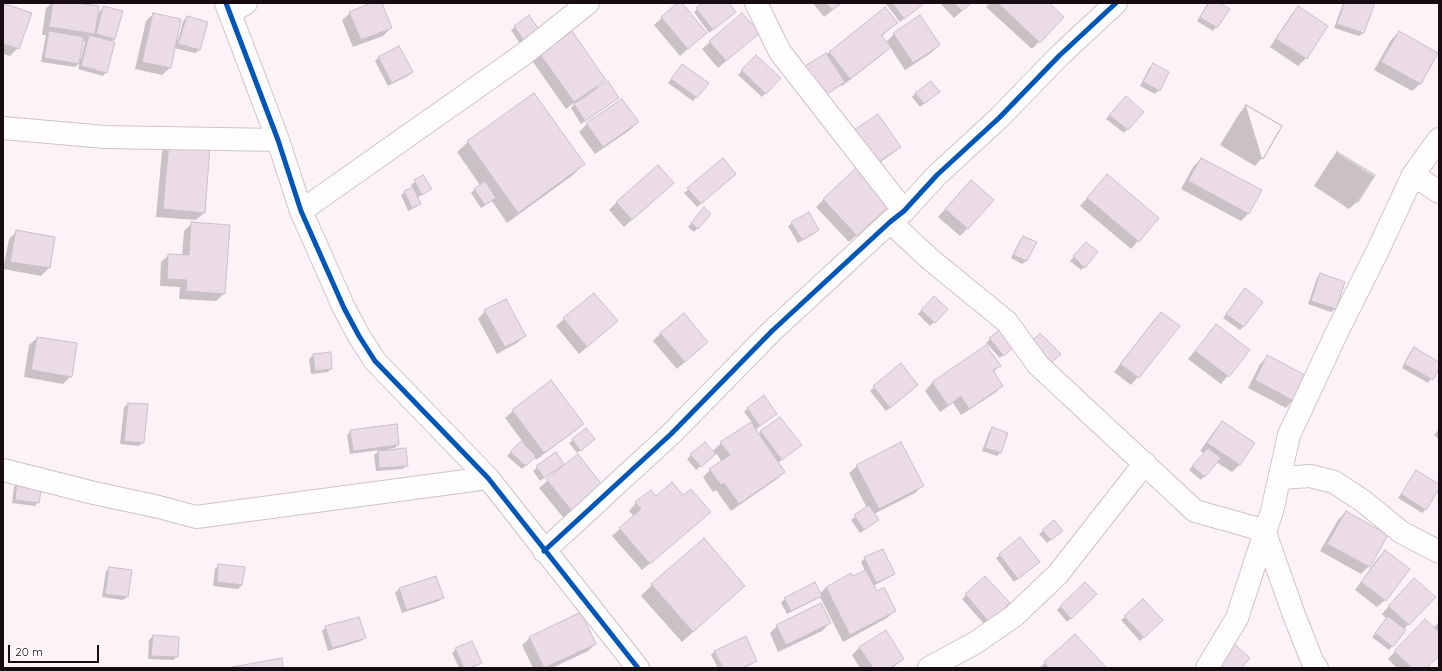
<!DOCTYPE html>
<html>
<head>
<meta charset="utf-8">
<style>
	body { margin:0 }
	#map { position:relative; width:1442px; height:671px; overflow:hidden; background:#fcf2f7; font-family:Quicksand,sans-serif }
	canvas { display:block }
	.frame { position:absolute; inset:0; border:4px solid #180b12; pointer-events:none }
	.scale { position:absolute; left:8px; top:645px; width:91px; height:18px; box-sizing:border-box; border:2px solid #180b12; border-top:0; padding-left:5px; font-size:12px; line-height:14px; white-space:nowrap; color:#180b12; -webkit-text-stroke:3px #fff; paint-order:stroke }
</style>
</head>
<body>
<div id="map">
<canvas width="1442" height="671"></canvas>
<div class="frame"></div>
<div class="scale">20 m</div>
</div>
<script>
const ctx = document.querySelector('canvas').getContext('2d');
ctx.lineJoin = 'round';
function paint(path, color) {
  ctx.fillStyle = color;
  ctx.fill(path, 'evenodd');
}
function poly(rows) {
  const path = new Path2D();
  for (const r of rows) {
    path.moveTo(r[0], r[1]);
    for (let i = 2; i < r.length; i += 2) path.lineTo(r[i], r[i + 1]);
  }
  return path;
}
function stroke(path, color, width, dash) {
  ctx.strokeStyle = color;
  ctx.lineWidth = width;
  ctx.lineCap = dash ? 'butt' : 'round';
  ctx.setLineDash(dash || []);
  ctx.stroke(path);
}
const shadow = poly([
	[52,3,69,3,98,16,100,11,103,7,115,39,111,42,106,72,103,76,78,69,80,62,75,67,41,62,46,35,42,35,46,8],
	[82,41,85,41,81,59,79,59],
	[374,3,381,3,391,28,383,36,353,47,342,20,350,13],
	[678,3,681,3,706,33,680,56,654,25],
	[705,3,728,3,731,16,709,33,694,12],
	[813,3,842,3,824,17],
	[887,3,924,3,900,22,886,4],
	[940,3,971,3,954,18],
	[990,3,1047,3,1062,17,1032,49,986,7],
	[1208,3,1218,3,1216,27,1213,31,1197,21],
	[1343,3,1374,3,1363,33,1359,36,1334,28],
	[3,4,18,48,10,56,3,54],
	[1298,7,1306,58,1298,66,1270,47,1291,15],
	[153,14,178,40,183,21,187,17,206,23,199,50,195,53,174,48,170,68,162,75,135,69,146,21],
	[529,17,538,31,520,44,511,30],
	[896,23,881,37,886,42,894,34,939,45,931,53,905,70,890,47,882,55,842,86,841,85,817,101,826,56,829,52],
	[1399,32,1437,53,1420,84,1412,91,1374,70,1391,40],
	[758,33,718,68,702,49,710,42],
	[541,54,605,80,594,90,618,98,581,124,571,108,575,104,574,103,566,109,533,62],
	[756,56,779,78,762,97,738,75],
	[379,57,412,72,408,76,388,86,375,61],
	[1153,64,1159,90,1155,94,1140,86,1149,68],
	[679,69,707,83,693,101,668,83],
	[916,93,935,95,920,107,912,97],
	[1122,101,1142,112,1124,133,1106,119],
	[1246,106,1262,158,1255,166,1220,145,1239,114],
	[638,122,630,130,595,154,579,132,587,124],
	[847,138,900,147,892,154,869,170],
	[468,142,584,164,573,175,507,223,492,201,481,208,471,193,480,185,457,152],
	[170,143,204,213,196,220,156,217,162,151],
	[1337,153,1374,176,1357,202,1349,209,1314,186,1330,161],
	[1201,159,1248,214,1241,221,1181,189,1193,167],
	[723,160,731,178,697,207,684,193],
	[422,176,431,189,417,198,420,203,416,207,408,211,401,195,405,192,413,188,411,185],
	[1100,183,1138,241,1131,249,1080,206],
	[963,189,968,228,960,236,938,217],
	[665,191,624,227,609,210,617,202],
	[824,199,884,211,849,242,816,207],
	[701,212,698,228,694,232,688,227],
	[792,223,818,230,814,234,798,243,788,226],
	[191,224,224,294,216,301,179,299,180,287,160,286,161,262,169,255,182,256,184,231],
	[17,231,54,238,49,268,41,276,3,269,9,239],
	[1023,237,1026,261,1022,264,1011,258,1020,240],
	[1082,247,1084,267,1081,270,1070,261],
	[1320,274,1335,309,1331,312,1308,304,1317,278],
	[1245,289,1243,327,1240,330,1223,318],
	[934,297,946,309,930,326,918,314],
	[485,311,525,336,517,343,497,354,478,319],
	[1161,313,1138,377,1131,385,1114,372,1154,320],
	[564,319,617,321,579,354,556,326],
	[1217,325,1249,350,1221,384,1188,359],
	[1003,328,1012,347,1000,358,986,343],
	[661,333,700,349,677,369,653,341],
	[37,338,76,344,71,376,63,384,24,377,29,345],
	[986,347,999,366,993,372,1002,386,995,393,961,415,953,403,940,412,925,391,932,383],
	[1414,348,1439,363,1439,367,1428,383,1402,368,1410,352],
	[330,353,331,368,328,372,311,374,309,359,313,355],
	[1268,356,1293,400,1286,408,1248,388,1260,364],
	[900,365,914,389,886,411,870,391],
	[128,404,143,442,139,446,120,444,124,407],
	[748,408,772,417,755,430,758,435,761,432,797,448,778,463,784,472,777,479,731,511,716,490,713,492,703,477,710,470,722,462,716,453,696,470,687,459,705,443,712,452,721,443,752,422,744,412],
	[513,411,582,424,575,431,536,460,534,456,522,469,507,456,521,442,525,446,526,446,505,418],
	[1222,422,1253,444,1239,465,1232,472,1216,462,1201,480,1189,470,1204,453,1200,451,1215,430],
	[993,428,1000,453,997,456,982,451,989,432],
	[1439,429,1439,439,1434,435],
	[351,431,398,444,395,448,388,449,388,451,407,465,403,469,376,471,374,455,380,450,350,454,347,435],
	[594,439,577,453,569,443,573,440],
	[555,453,559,467,540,481,533,471],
	[577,456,605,489,567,522,539,488],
	[857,466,922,486,915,493,874,514,878,520,860,533,851,520,867,508,849,473],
	[1416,472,1439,485,1426,509,1422,513,1398,498],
	[18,483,38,502,35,506,12,503,14,487],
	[656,497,702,519,642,570,612,536,634,516,629,511,636,503],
	[1346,512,1369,566,1361,574,1320,551,1338,520],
	[1043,531,1058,534,1047,543,1039,534],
	[1020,539,1035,566,1014,582,996,558],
	[882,550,894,574,890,577,873,586,876,593,895,611,887,618,843,642,820,597,817,599,787,614,781,603,785,599,820,594,826,587,852,578,865,571,861,562,865,558],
	[1385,552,1385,600,1377,607,1355,590,1377,559],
	[219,565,244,568,242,585,238,589,213,586,215,569],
	[110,568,127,597,123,600,102,597,106,571],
	[436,577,442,598,439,601,402,613,395,593,399,589],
	[985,577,1009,603,985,625,962,599],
	[1085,583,1096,594,1067,622,1057,610],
	[652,585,744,586,682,642,641,596],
	[1407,586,1434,597,1404,629,1389,650,1372,637,1387,619,1382,614],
	[1125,617,1161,620,1140,641,1121,620],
	[1425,620,1433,628,1439,622,1439,654,1426,668,1397,668,1388,659],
	[830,623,822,631,778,652,770,633,777,626],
	[326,627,365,638,361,641,328,651,322,631],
	[1075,635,1105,668,1039,668,1045,663],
	[153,636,177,657,173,660,148,659,149,640],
	[530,638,595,644,588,651,552,668,533,668,522,645],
	[860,647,902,659,893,668,860,668,852,655],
	[456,649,481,662,473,668,459,668,452,653],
	[715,651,756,661,752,664,744,668,718,668,711,655]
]);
const building = poly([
	[3,3,32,13,19,49,3,44,3,3],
	[53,3,76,3,99,6,95,34,49,27,53,3],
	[371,3,382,3,392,28,361,40,349,12,371,3],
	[677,3,682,3,707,33,688,49,661,17,677,3],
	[703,3,729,3,736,12,713,30,696,8,703,3],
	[826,3,841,3,832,10,826,3],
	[892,3,925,3,904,19,892,3],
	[954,3,971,3,962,11,954,3],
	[998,3,1049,3,1064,17,1040,43,998,3],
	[1209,3,1220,3,1230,9,1217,28,1200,17,1209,3],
	[1344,3,1375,3,1364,33,1337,24,1344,3],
	[103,6,123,11,115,39,96,34,103,6],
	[1298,6,1328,26,1307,59,1276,39,1298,6],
	[885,7,898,23,881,35,891,47,850,79,829,52,885,7],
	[153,13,181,19,171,68,142,62,153,13],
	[742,13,760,33,726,61,709,41,742,13],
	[529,15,540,31,524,41,514,26,529,15],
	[920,15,940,45,913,63,893,33,920,15],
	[187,16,208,22,200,50,178,44,187,16],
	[49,31,84,37,79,64,44,58,49,31],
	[572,31,606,80,574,102,540,54,572,31],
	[1399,31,1438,53,1421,84,1381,62,1399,31],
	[89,35,115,42,107,73,81,66,89,35],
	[399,46,413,72,392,83,378,57,399,46],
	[826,53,845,82,821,98,802,68,826,53],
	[756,55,781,78,766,94,741,70,756,55],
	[1153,63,1169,72,1160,91,1143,82,1153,63],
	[682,64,709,83,697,98,671,79,682,64],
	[608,81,619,98,585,121,574,104,608,81],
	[931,81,940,92,924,104,915,93,931,81],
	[534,93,585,164,518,213,467,141,534,93],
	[1126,96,1144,112,1128,130,1109,115,1126,96],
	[622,99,639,122,603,147,586,123,622,99],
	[1246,105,1282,126,1263,159,1227,137,1246,105],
	[1246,105,1282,126,1263,159,1227,137,1246,105],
	[878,114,901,147,877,163,854,130,878,114],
	[169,142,210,146,205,213,163,209,169,142],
	[1337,152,1375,175,1358,202,1320,179,1337,152],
	[1337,152,1375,175,1358,202,1320,179,1337,152],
	[723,158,736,174,701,204,687,188,723,158],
	[1201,158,1262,190,1249,214,1188,181,1201,158],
	[658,165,674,183,632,220,616,202,658,165],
	[858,166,892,203,857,236,823,199,858,166],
	[1107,174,1159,218,1139,242,1087,198,1107,174],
	[423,175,432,189,422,195,414,180,423,175],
	[971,180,994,200,968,229,945,209,971,180],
	[485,181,496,198,485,205,474,189,485,181],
	[413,187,421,204,412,208,404,191,413,187],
	[704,207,711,214,698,229,691,223,704,207],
	[809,212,819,230,802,240,791,222,809,212],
	[191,222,230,225,225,294,186,291,187,280,167,279,168,254,189,255,191,222],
	[16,230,55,237,50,268,10,262,16,230],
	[1023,236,1037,242,1027,261,1013,255,1023,236],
	[1086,242,1098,252,1085,268,1073,256,1086,242],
	[1320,273,1345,282,1336,309,1311,301,1320,273],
	[1245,288,1263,302,1244,327,1226,314,1245,288],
	[594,293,618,321,587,347,563,318,594,293],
	[934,296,948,309,935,323,921,310,934,296],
	[506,299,526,336,505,347,484,310,506,299],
	[1161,312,1180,326,1139,378,1120,364,1161,312],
	[684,313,708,342,685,362,660,333,684,313],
	[1216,324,1250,350,1229,377,1195,351,1216,324],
	[1003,327,1017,344,1004,356,989,338,1003,327],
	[1040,333,1061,354,1050,364,1030,343,1040,333],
	[37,337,77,343,72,377,31,370,37,337],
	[986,345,1001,366,993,370,1003,386,969,409,961,396,948,406,932,382,986,345],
	[1414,347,1439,362,1439,369,1433,380,1404,364,1414,347],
	[331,352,332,369,315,371,313,354,331,352],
	[1267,355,1307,376,1294,401,1255,380,1267,355],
	[901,363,918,385,890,408,873,386,901,363],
	[551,380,584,424,544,453,512,410,551,380],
	[764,395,777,414,760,426,747,408,764,395],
	[128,403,148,404,144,443,124,441,128,403],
	[780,417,802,445,782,460,760,431,780,417],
	[1222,421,1255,443,1240,465,1207,443,1222,421],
	[751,422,785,472,739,504,724,483,721,485,709,469,730,455,720,442,751,422],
	[397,424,399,445,353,451,350,430,397,424],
	[992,427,1008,433,1001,453,985,448,992,427],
	[586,428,595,439,581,451,572,439,586,428],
	[521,441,536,456,526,466,510,452,521,441],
	[705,442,716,454,701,467,690,454,705,442],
	[901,442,924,486,879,509,856,465,901,442],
	[406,448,408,466,379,468,378,451,406,448],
	[1208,448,1221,458,1205,477,1192,466,1208,448],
	[556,452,564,464,544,478,536,466,556,452],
	[578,454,606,490,575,515,546,479,578,454],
	[1416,470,1439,484,1439,489,1426,510,1401,494,1416,470],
	[17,482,42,485,39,503,15,500,17,482],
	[672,482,683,495,691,489,711,512,650,564,619,528,641,509,635,502,651,490,656,496,672,482],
	[869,505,879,520,864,530,854,515,869,505],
	[1346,511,1388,535,1370,567,1327,544,1346,511],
	[1054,520,1063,531,1051,540,1042,530,1054,520],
	[1020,537,1040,562,1018,579,999,554,1020,537],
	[704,538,745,586,693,632,651,584,704,538],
	[883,549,895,574,876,583,864,557,883,549],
	[1385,550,1410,569,1386,601,1361,582,1385,550],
	[218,564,245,567,242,585,217,582,218,564],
	[109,567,132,570,128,597,105,594,109,567],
	[866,570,877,591,884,587,896,611,850,635,826,587,851,573,853,576,866,570],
	[436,576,444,598,406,610,399,588,436,576],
	[985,576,1010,603,989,622,965,594,985,576],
	[1414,578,1436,597,1409,625,1388,606,1414,578],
	[815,582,822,596,791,611,784,598,815,582],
	[1085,582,1097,594,1071,619,1060,606,1085,582],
	[1143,599,1163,620,1144,638,1124,616,1143,599],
	[821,603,831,623,786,645,776,625,821,603],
	[581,612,596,644,544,668,529,637,581,612],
	[1388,616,1406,630,1393,647,1375,633,1388,616],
	[359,617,366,638,332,648,325,626,359,617],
	[1425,619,1439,632,1439,656,1427,668,1412,668,1394,651,1425,619],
	[886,630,904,659,890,668,873,668,859,647,886,630],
	[1075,634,1107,668,1049,668,1044,662,1075,634],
	[153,635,179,637,178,657,151,656,153,635],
	[746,636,757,661,742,668,723,668,714,651,746,636],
	[472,641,482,663,470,668,464,668,455,648,472,641],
	[1232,642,1250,658,1242,668,1210,668,1232,642],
	[282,658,283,668,233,668,232,667,282,658]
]);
const street = poly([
	[226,3,278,140,301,211,344,308,359,336,375,361,488,478,638,668],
	[756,3,780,52,904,211],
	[230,13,246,3],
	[3,128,105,137,278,140],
	[1413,175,1439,192],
	[301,211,524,54,588,3],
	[890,222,931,260,1007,322,1038,365,1195,511,1252,527,1265,533,1294,615,1313,663,1317,668],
	[3,470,94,493,159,507,196,517,488,478],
	[1280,478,1310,476,1334,482,1363,501,1401,532,1439,552],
	[544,551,671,434,772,331,890,222,904,211,937,175,999,118,1059,56,1116,3],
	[929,668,975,643,1014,616,1058,574,1145,463],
	[1207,668,1237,618,1272,511,1289,435,1337,332,1379,248,1413,175,1439,139]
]);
const cycleway = poly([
	[226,3,278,140,301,211,344,308,359,336,375,361,488,478,638,668],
	[544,551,671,434,772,331,890,222,904,211,937,175,999,118,1059,56,1116,3]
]);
paint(shadow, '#0003');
paint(building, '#eadbe7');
stroke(building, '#cac0c8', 1);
stroke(street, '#cec3c9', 24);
stroke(street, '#fffdfe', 22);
stroke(cycleway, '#0057b8', 5);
</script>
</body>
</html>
